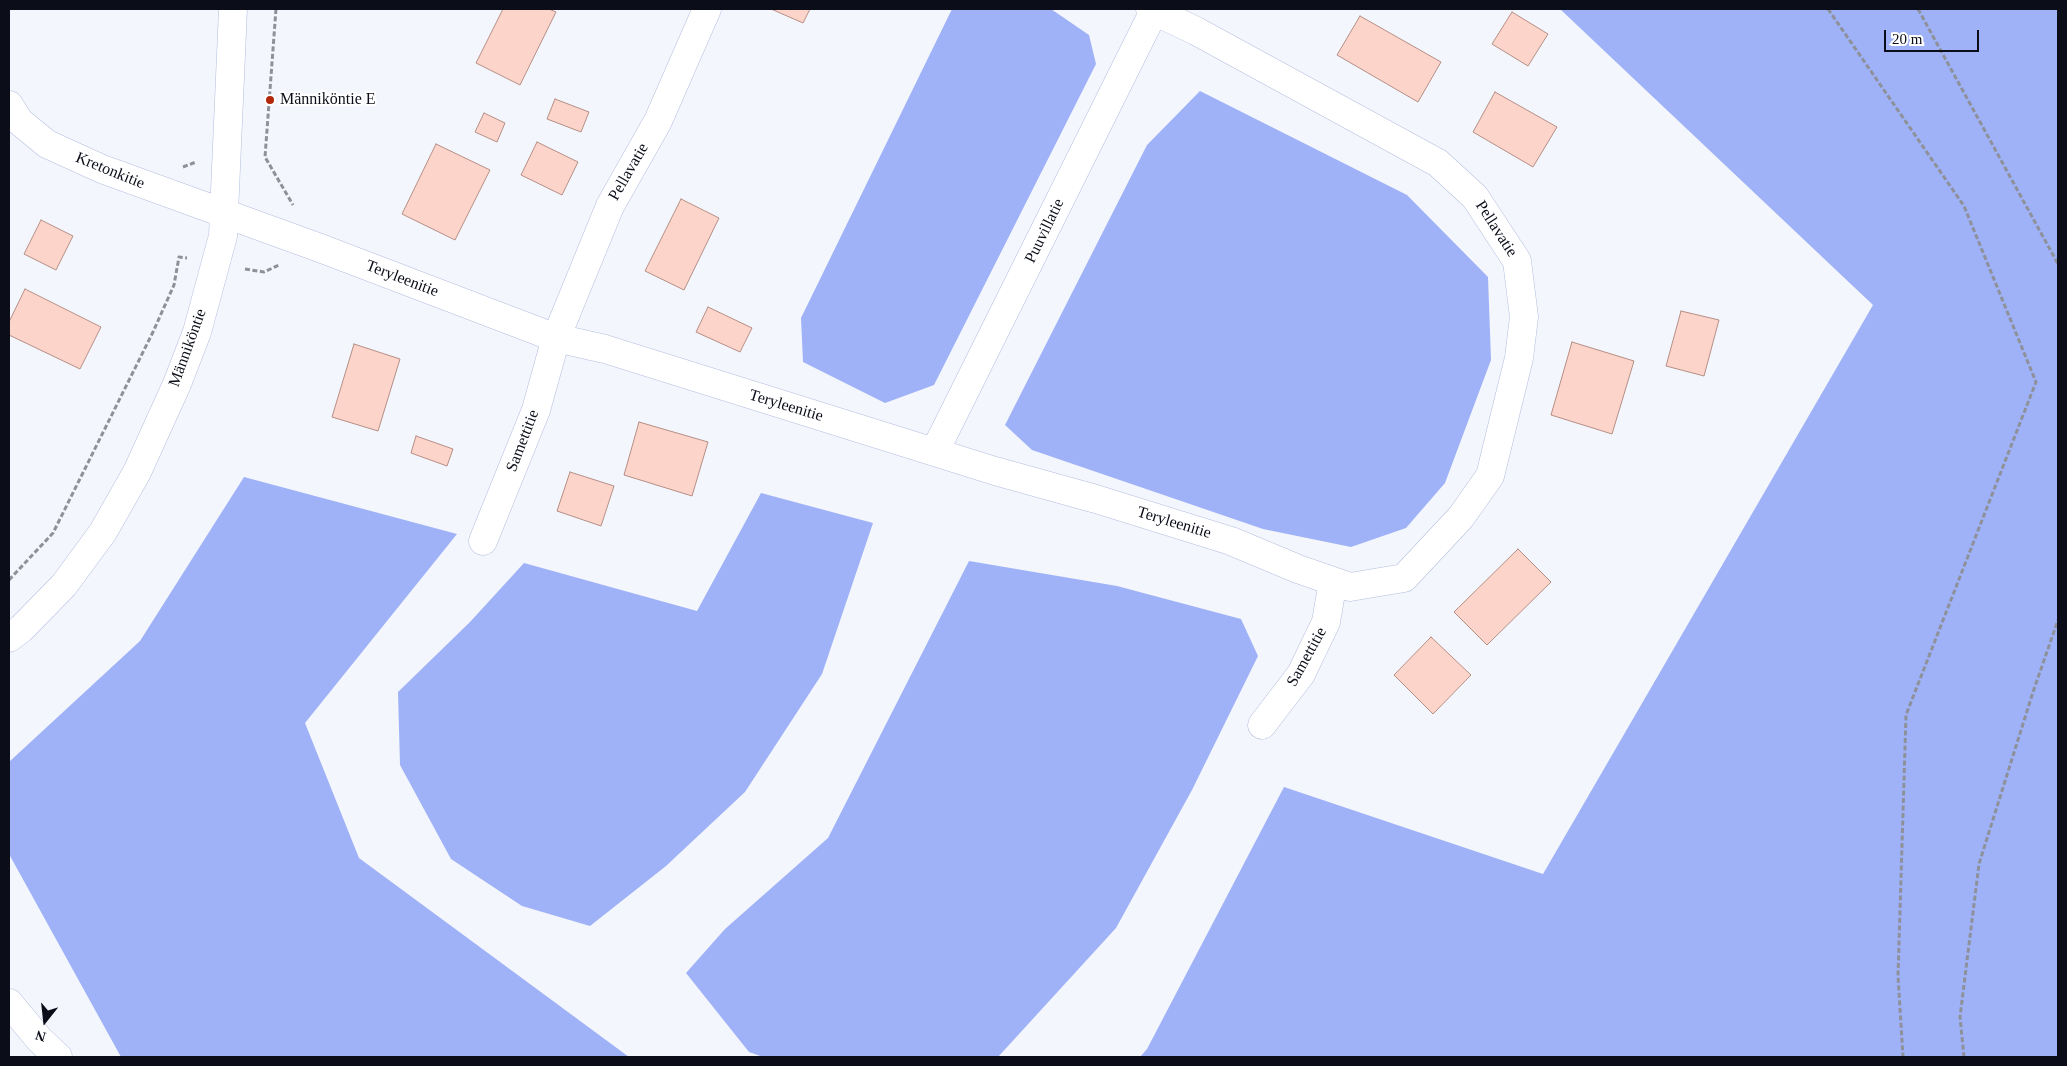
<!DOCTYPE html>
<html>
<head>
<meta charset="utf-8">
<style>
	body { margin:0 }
	#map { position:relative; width:2067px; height:1066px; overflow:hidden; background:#f4f6fd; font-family:"Times New Roman",serif }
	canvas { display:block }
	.frame { position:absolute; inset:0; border:10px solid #0b0e19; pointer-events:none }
	.north { position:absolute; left:20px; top:996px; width:50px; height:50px; -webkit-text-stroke:4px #fff; paint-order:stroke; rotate:196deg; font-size:14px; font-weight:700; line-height:20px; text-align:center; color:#0b0e19 }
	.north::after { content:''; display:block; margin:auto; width:18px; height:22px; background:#0b0e19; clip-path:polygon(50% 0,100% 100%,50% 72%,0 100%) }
	.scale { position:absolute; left:1884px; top:30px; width:95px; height:22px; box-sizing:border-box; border:2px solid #0b0e19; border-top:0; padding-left:6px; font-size:15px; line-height:18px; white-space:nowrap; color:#0b0e19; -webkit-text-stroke:4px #fff; paint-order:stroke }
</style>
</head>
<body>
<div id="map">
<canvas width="2067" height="1066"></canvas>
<div class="frame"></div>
<div class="north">N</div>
<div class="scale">20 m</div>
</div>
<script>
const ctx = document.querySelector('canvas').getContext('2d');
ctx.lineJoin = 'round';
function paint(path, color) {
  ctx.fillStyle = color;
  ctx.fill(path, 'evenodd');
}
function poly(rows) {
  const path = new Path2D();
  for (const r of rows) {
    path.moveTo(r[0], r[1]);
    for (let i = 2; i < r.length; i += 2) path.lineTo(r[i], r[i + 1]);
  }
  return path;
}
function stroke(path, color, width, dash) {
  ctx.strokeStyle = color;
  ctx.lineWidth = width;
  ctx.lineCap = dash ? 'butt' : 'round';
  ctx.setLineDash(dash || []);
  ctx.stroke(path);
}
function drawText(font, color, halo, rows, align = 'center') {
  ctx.font = font + ' "Times New Roman",serif';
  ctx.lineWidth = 4;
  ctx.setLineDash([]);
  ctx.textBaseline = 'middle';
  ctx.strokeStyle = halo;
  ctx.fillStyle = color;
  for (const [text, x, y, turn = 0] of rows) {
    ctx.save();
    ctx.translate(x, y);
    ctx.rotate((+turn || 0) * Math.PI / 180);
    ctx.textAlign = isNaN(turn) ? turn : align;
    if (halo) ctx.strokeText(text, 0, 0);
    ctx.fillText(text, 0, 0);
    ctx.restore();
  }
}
const forest = poly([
	[952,9,1051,9,1089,35,1096,64,934,385,885,403,803,362,801,318],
	[1560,9,2058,9,2058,1057,1140,1057,1147,1049,1284,787,1543,874,1873,305],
	[1200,91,1407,195,1488,277,1491,360,1445,483,1406,528,1351,547,1263,529,1032,450,1005,425,1147,145],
	[244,477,457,534,305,723,359,858,629,1057,121,1057,9,854,9,762,140,641],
	[761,493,873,523,822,674,745,792,666,866,590,926,522,906,451,859,400,765,398,692,470,622,524,563,697,611],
	[969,561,1117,586,1241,619,1258,656,1192,790,1116,928,998,1057,763,1057,749,1052,686,973,725,929,828,838]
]);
const building = poly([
	[503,9,549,9,556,12,520,85,476,63,503,9],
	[771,9,810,9,803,23,771,9],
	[1512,12,1548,34,1528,66,1492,44,1512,12],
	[1360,16,1441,62,1418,102,1337,55,1360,16],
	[1495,92,1557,127,1533,167,1473,132,1495,92],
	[555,99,589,112,581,132,547,119,555,99],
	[484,113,505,123,497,142,475,132,484,113],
	[537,142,578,162,562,195,521,175,537,142],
	[436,144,490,170,455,240,402,214,436,144],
	[681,199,719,218,684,290,645,271,681,199],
	[41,220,73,236,56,270,24,254,41,220],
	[25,289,101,327,80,369,9,335,9,322,25,289],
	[708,307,752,328,740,352,696,332,708,307],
	[1681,311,1719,320,1704,376,1666,366,1681,311],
	[1572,342,1634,361,1612,434,1551,415,1572,342],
	[354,344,400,359,378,431,332,417,354,344],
	[639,422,708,442,692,496,624,475,639,422],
	[416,436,453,449,447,466,411,453,416,436],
	[570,472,614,486,601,526,557,511,570,472],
	[1518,549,1551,582,1487,645,1454,612,1518,549],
	[1431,637,1471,675,1433,714,1394,675,1431,637]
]);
const path = poly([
	[276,9,265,157,293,205],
	[1828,9,1964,206,2036,382,1906,715,1898,976,1903,1057],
	[1918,9,2058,264],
	[183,167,196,162],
	[245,269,264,272,279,265],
	[9,580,53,533,153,332,174,285,179,257,187,258],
	[1964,1057,1960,1017,1979,864,2033,692,2058,620]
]);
const street = poly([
	[9,105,19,121,47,144,102,169,320,248,556,338,605,349,995,471,1096,499,1231,541,1298,569,1350,587,1404,578,1461,517,1490,476,1519,358,1524,317,1517,261,1475,197,1438,163,1196,31,1150,9],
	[935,451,1154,11],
	[483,541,536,410,556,338,610,206,658,121,707,9],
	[9,638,21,629,64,585,103,532,137,472,177,384,197,332,223,236,233,9],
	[1262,725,1301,674,1326,622,1333,581]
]);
const secondary = poly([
	[9,1003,39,1039,58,1057]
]);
const markers = [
	[270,100,5,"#b3270a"]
];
const poiNames = [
	["Männiköntie E",280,100]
];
const streetNames = [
	["Kretonkitie",110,171,22],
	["Pellavatie",629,172,-60],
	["Pellavatie",1496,229,57],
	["Puuvillatie",1045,231,-64],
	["Teryleenitie",402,279,21],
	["Männiköntie",188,348,-70],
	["Teryleenitie",786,406,17],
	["Samettitie",523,441,-69],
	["Teryleenitie",1174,523,17],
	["Samettitie",1307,657,-61]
];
paint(forest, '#9fb2f7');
paint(building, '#fdd4ca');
stroke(building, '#b48e85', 1);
stroke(street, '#b4bedf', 29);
stroke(secondary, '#b4bedf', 29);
stroke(path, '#8e919a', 3, [5, 2.5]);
stroke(street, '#fff', 28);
stroke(secondary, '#fff', 28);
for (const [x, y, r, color] of markers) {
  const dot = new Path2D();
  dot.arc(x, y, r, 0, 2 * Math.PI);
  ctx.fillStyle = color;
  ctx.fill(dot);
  stroke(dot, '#fff', 2);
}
drawText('16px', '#0b0e19', '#fff', poiNames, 'left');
drawText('16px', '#0b0e19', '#fff', streetNames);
</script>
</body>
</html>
